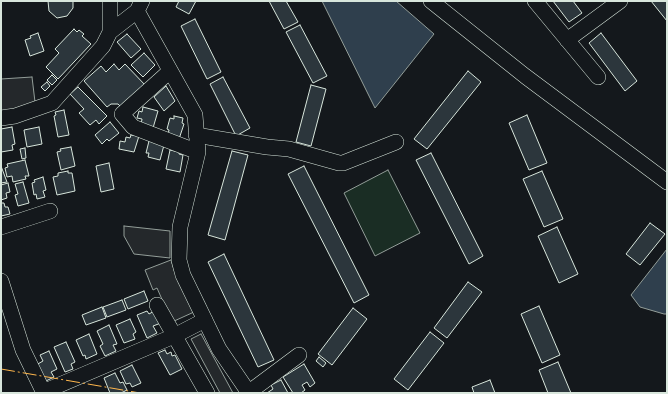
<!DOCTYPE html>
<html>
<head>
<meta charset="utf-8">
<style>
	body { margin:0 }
	#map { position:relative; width:668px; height:394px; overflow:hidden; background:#14181c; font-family:"PT Sans Narrow",sans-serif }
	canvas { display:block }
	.frame { position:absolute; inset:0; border:2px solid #d8e6dc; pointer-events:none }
</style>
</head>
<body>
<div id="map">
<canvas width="668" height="394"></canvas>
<div class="frame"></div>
</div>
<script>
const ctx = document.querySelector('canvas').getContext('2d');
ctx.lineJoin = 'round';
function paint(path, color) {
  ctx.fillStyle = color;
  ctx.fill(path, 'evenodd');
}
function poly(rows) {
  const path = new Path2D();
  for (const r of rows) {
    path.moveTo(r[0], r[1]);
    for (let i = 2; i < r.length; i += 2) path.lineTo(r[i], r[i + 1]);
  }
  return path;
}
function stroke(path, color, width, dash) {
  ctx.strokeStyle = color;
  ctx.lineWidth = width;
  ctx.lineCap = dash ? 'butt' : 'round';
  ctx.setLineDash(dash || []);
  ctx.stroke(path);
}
const green = poly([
	[388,170,420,233,375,256,344,193,388,170]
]);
const parking = poly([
	[32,77,35,102,1,113,1,79,32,77],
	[124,226,170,231,170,258,134,254,124,236,124,226],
	[171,260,175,273,194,312,172,322,157,288,153,290,145,270,171,260],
	[201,334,233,393,220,393,191,339,201,334]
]);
const water = poly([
	[322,1,396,1,434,34,375,108,322,1],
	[667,249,667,314,664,314,640,307,631,295,667,249]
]);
const building = poly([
	[48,1,73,1,73,8,67,16,57,18,49,11,48,1],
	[179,1,196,1,189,14,176,7,179,1],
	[269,1,286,1,298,22,284,29,269,1],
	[553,1,573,1,582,13,569,22,553,1],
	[651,1,667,1,667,21,651,1],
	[195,19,221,72,207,79,181,26,195,19],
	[300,25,327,76,313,83,286,32,300,25],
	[74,29,77,32,79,30,84,34,82,36,91,44,58,79,46,67,59,53,55,49,74,29],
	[38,33,44,51,30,56,25,40,31,38,30,36,38,33],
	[601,33,637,81,625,91,589,43,601,33],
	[127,34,141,49,131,58,117,42,127,34],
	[144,53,155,65,143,77,131,65,144,53],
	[114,64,119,70,125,64,146,86,122,108,118,104,111,104,107,107,84,81,101,66,106,72,114,64],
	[468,71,481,82,427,149,414,139,468,71],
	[52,75,57,80,52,85,47,80,52,75],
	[223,77,250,128,236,136,210,84,223,77],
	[47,82,50,86,45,91,41,87,47,82],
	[311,85,326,89,311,146,296,142,311,85],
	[166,86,175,101,164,111,154,97,166,86],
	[78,87,107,116,99,124,96,120,90,125,79,113,84,109,70,94,78,87],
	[143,107,158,111,153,128,141,125,142,119,137,118,139,111,142,112,143,107],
	[64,110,69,135,58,137,54,116,56,115,55,112,64,110],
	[527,115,547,163,529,170,509,123,527,115],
	[174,116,183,118,182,123,184,124,179,139,168,134,169,130,167,129,170,118,174,119,174,116],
	[110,122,119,133,109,141,107,139,102,144,95,135,110,122],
	[12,127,15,144,12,145,13,150,1,152,1,129,12,127],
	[39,127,42,144,27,147,24,130,39,127],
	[131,135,139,136,134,152,119,149,120,141,125,142,126,137,130,138,131,135],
	[149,141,164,145,160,160,148,157,149,153,146,153,149,141],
	[71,147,75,166,61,170,57,152,61,151,60,149,71,147],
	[25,148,26,158,22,159,20,149,25,148],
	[170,150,179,152,179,154,183,155,180,172,166,169,170,150],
	[232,151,248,155,225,240,208,235,232,151],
	[431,153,483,256,469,264,416,160,431,153],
	[25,160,29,176,25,176,26,179,13,182,12,176,7,177,5,168,8,167,7,164,25,160],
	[109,163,114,189,101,192,96,166,109,163],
	[1,166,7,182,1,183,1,166],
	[304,166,369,295,354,303,288,174,304,166],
	[68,171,68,173,72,173,75,191,57,195,53,177,58,176,58,173,68,171],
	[542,171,563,219,544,227,523,179,542,171],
	[43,177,46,190,43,191,45,197,37,199,36,194,34,195,32,183,35,182,34,180,43,177],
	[23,182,29,203,18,206,15,195,18,194,15,184,23,182],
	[8,183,10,192,6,193,7,198,1,200,1,185,8,183],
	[1,203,4,203,5,207,8,207,10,214,1,216,1,203],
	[650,223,665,234,640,265,626,254,650,223],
	[557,227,578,274,559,283,538,236,557,227],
	[224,254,274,360,258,367,208,262,224,254],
	[468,282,482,292,447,338,434,328,468,282],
	[144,291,148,301,128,309,124,299,144,291],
	[122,300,126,310,107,317,103,307,122,300],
	[539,306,560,355,542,363,521,314,539,306],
	[102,307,106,318,86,325,82,315,102,307],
	[353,308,367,319,332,365,318,354,353,308],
	[156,310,161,323,153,326,157,333,147,338,137,315,147,311,149,314,156,310],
	[130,319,136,332,133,334,135,339,124,343,116,325,130,319],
	[109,325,117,344,113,345,116,351,105,356,100,346,103,344,97,331,109,325],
	[430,332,444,343,408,390,394,379,430,332],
	[89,334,97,354,86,359,85,355,83,356,76,340,89,334],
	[66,342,75,362,71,364,73,369,65,372,54,347,66,342],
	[165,350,167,354,171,352,172,356,175,355,182,369,170,375,158,353,165,350],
	[49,351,57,369,51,372,54,377,44,382,36,365,43,361,40,355,49,351],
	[319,357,326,363,323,367,316,361,319,357],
	[558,362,571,393,548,393,539,370,558,362],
	[304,364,315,383,310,387,307,382,302,385,305,390,301,393,293,393,283,377,304,364],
	[132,365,141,383,132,387,130,383,126,384,120,371,132,365],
	[115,373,120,383,123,382,127,390,121,393,110,393,104,378,115,373],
	[281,380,288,393,267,393,273,389,271,385,281,380],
	[490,380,495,393,474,393,472,387,490,380]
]);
const minor = poly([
	[110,1,110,32],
	[142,1,137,11,195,115,198,152,180,227,179,260,183,275,219,349,249,393],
	[431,1,525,76,667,182],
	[535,1,598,77],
	[567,40,620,1],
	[170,71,122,114,133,127,198,152],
	[1,118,15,116,52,103,103,46,110,32,137,11],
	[196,135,267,147,289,149,339,163,343,163,396,142],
	[1,227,50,211],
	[1,281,23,350,44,393],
	[157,305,207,393],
	[43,392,174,336,205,320],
	[248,393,299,355]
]);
const power = poly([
	[1,369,140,393]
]);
paint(green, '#1a2d24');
stroke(green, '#939e99', 1);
paint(parking, '#24282b');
stroke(parking, '#939e99', 1);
paint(water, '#2f3f4d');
stroke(water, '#939e99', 1);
paint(building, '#2c363c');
stroke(building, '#d8e6dc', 1);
stroke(minor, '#d8e6dc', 16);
stroke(minor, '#14181c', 15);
stroke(power, '#ffb74d', 1, [14, 3, 2, 3]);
</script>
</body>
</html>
